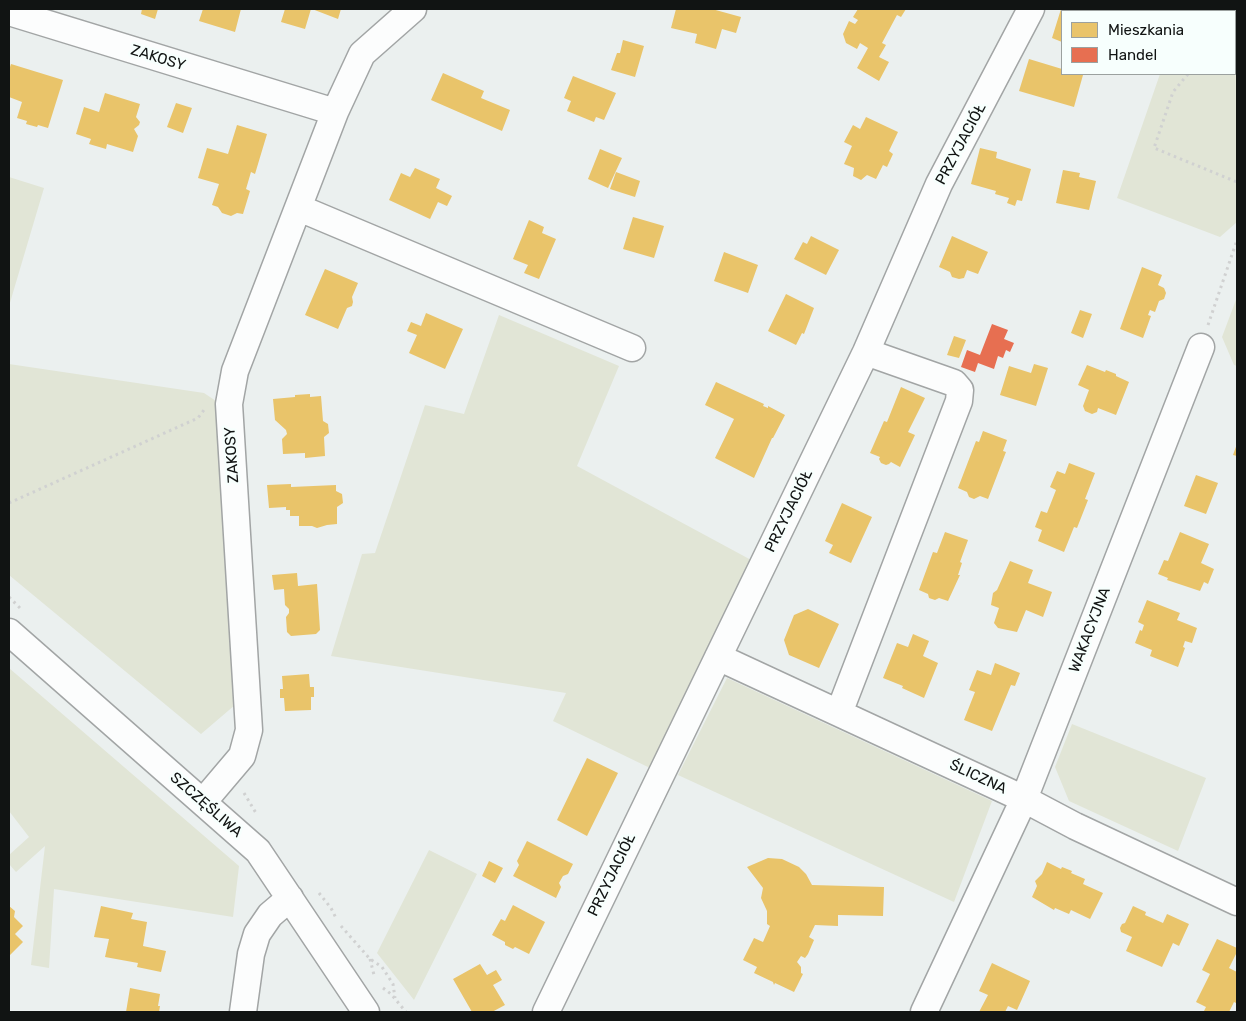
<!DOCTYPE html>
<html>
<head>
<meta charset="utf-8">
<style>
	body { margin:0 }
	#map { position:relative; width:1246px; height:1021px; overflow:hidden; background:#ebf0ef; font-family:Rubik,sans-serif }
	canvas { display:block }
	.frame { position:absolute; inset:0; border:10px solid #111413; pointer-events:none }
	.legend { position:absolute; left:1061px; top:10px; width:175px; height:65px; box-sizing:border-box; background:#f7fffd; border:1px solid #9ba19f; margin:0; padding:6px 9px; list-style:none; font-size:15px; color:#111413 }
	.legend li { display:flex; align-items:center; gap:10px; height:25px }
	.legend b { width:25px; border:1px solid #9ba19f }
</style>
</head>
<body>
<div id="map">
<canvas width="1246" height="1021"></canvas>
<div class="frame"></div>
<ul class="legend">
<li><b style="height:14px;background:#e9c46a"></b>Mieszkania</li>
<li><b style="height:14px;background:#e76f51"></b>Handel</li>
</ul>
</div>
<script>
const ctx = document.querySelector('canvas').getContext('2d');
ctx.lineJoin = 'round';
function paint(path, color) {
  ctx.fillStyle = color;
  ctx.fill(path, 'evenodd');
}
function poly(rows) {
  const path = new Path2D();
  for (const r of rows) {
    path.moveTo(r[0], r[1]);
    for (let i = 2; i < r.length; i += 2) path.lineTo(r[i], r[i + 1]);
  }
  return path;
}
function stroke(path, color, width, dash) {
  ctx.strokeStyle = color;
  ctx.lineWidth = width;
  ctx.lineCap = dash ? 'butt' : 'round';
  ctx.setLineDash(dash || []);
  ctx.stroke(path);
}
function drawText(font, color, halo, rows, align = 'center') {
  ctx.font = font + ' Rubik,sans-serif';
  ctx.lineWidth = 5;
  ctx.setLineDash([]);
  ctx.textBaseline = 'middle';
  ctx.strokeStyle = halo;
  ctx.fillStyle = color;
  for (const [text, x, y, turn = 0] of rows) {
    ctx.save();
    ctx.translate(x, y);
    ctx.rotate((+turn || 0) * Math.PI / 180);
    ctx.textAlign = isNaN(turn) ? turn : align;
    if (halo) ctx.strokeText(text, 0, 0);
    ctx.fillText(text, 0, 0);
    ctx.restore();
  }
}
const green = poly([
	[1121,9,1237,9,1237,222,1220,237,1117,198,1160,74,1235,74,1235,11,1129,11],
	[9,177,44,188,9,306],
	[1237,297,1237,366,1234,365,1222,337],
	[499,315,619,366,577,466,753,561,650,768,553,721,566,693,331,656,362,554,375,553,425,405,464,414],
	[9,364,204,393,216,401,235,705,201,734,9,575],
	[9,668,239,866,233,917,54,889,49,968,31,965,45,846,16,872,9,864,9,855,29,837,9,811],
	[727,678,992,801,954,902,678,775],
	[1072,724,1206,778,1178,851,1069,801,1055,767],
	[429,850,477,874,414,1000,377,953]
]);
const homes = poly([
	[142,9,158,9,155,19,141,14],
	[203,9,241,9,235,32,199,21],
	[285,9,311,9,305,29,281,22],
	[312,9,341,9,338,19],
	[676,9,712,9,741,17,736,33,722,29,716,49,695,43,697,34,671,28],
	[858,9,906,9,901,17,897,15,882,43,886,45,879,57,889,62,879,81,857,68,868,48,860,43,857,49,846,43,843,34,849,21,855,24,858,20,853,17],
	[1061,9,1075,11,1062,11,1062,42,1052,38],
	[623,40,644,46,635,77,611,70,617,53,620,53],
	[1029,59,1062,69,1062,74,1083,75,1074,107,1019,91],
	[11,64,63,80,48,128,38,125,37,127,26,124,27,121,17,118,22,102,9,97,9,70],
	[443,73,484,91,481,98,510,110,502,131,431,100],
	[573,76,616,93,604,120,596,117,594,122,567,111,571,101,564,98],
	[105,93,140,104,136,117,140,122,139,125,134,129,138,136,133,152,107,144,106,149,89,144,91,139,76,134,84,107,99,112],
	[176,103,192,108,183,133,167,127],
	[866,117,898,132,889,151,893,154,887,167,883,165,876,179,867,175,861,180,853,176,854,168,844,164,852,146,844,142,853,125,860,129],
	[237,125,267,134,255,174,251,172,246,189,250,191,243,214,237,213,231,216,222,213,218,207,212,205,219,184,198,178,207,148,228,154],
	[980,148,997,152,996,158,1031,169,1022,201,1017,200,1015,206,1007,203,1009,198,995,194,996,191,971,184],
	[600,149,622,158,608,188,588,179],
	[415,168,440,179,436,188,452,196,447,206,438,202,430,219,389,200,401,173,410,177],
	[1063,170,1080,173,1079,177,1096,181,1089,210,1056,203],
	[616,172,640,181,635,197,610,189],
	[633,217,664,226,654,258,623,249],
	[529,220,544,227,542,233,556,239,539,279,524,273,528,265,513,259],
	[811,236,839,250,826,275,794,259,803,242,807,244],
	[952,236,988,252,978,274,967,270,964,278,959,279,952,277,950,272,939,267],
	[724,252,758,265,748,293,714,281],
	[1142,267,1162,275,1158,285,1164,288,1166,293,1164,299,1159,301,1155,312,1150,310,1148,315,1151,316,1143,338,1120,329],
	[325,269,358,283,352,297,353,302,352,306,347,308,338,329,305,315],
	[786,294,814,308,804,334,802,333,796,345,768,331],
	[1080,310,1092,314,1083,338,1071,333],
	[426,313,463,329,445,369,409,353,417,335,407,331,411,322,421,326],
	[954,336,966,340,959,358,947,355],
	[1034,364,1048,368,1036,406,1000,395,1009,366,1031,373],
	[1087,365,1105,372,1106,370,1116,374,1116,376,1129,382,1116,415,1098,408,1097,412,1092,414,1085,411,1083,406,1089,390,1078,385],
	[716,382,764,404,763,406,768,408,768,406,785,415,773,438,772,438,754,478,715,458,734,419,705,405],
	[901,387,925,398,908,432,915,435,900,467,891,462,889,464,886,465,881,463,879,459,880,457,870,453,884,421,887,422],
	[310,394,310,397,321,396,323,421,328,424,329,433,324,437,325,456,305,458,305,453,283,454,282,439,287,434,286,430,275,420,273,399,295,397,295,395],
	[983,431,1007,440,1003,451,1006,452,988,499,980,496,974,499,969,497,967,492,958,488,976,441,979,442],
	[1237,444,1237,456,1233,455],
	[1069,463,1095,473,1085,499,1088,500,1077,528,1074,527,1064,552,1038,541,1042,530,1035,527,1041,511,1047,513,1056,490,1050,487,1057,471,1065,474],
	[1196,475,1218,483,1206,514,1184,506],
	[291,484,291,487,336,485,336,491,342,494,343,503,337,507,337,524,327,525,317,528,312,526,299,526,299,516,290,516,290,510,286,510,286,507,269,508,267,485],
	[842,503,872,517,851,563,829,553,833,545,825,541],
	[945,532,968,540,960,562,962,563,958,575,960,575,948,601,939,598,935,600,929,598,928,594,919,590,933,552,937,553],
	[1180,532,1209,544,1201,563,1214,569,1208,584,1204,582,1200,591,1167,580,1168,578,1158,574,1164,560,1168,561],
	[1010,561,1033,570,1028,583,1052,592,1043,617,1026,610,1017,632,998,628,994,623,999,608,991,605,993,593,997,590],
	[297,573,298,586,317,584,320,630,316,634,291,636,287,632,286,617,289,613,289,609,285,605,284,589,274,590,272,575],
	[1147,600,1180,613,1177,620,1197,628,1192,643,1185,641,1183,647,1185,648,1178,667,1150,656,1152,650,1135,643,1140,630,1142,631,1144,625,1138,622],
	[808,609,839,624,819,668,789,655,784,640,794,615],
	[913,634,929,641,923,656,938,663,924,698,902,688,903,686,883,678,897,643,908,647],
	[995,663,1020,673,1015,686,1011,685,992,731,964,720,975,692,969,690,977,670,991,675],
	[309,674,310,687,314,687,314,697,311,697,311,710,285,711,284,698,280,698,280,689,283,689,282,676],
	[587,758,618,773,587,836,557,820],
	[527,841,573,864,568,874,563,876,559,883,561,887,556,898,513,876,519,865,517,861],
	[768,858,782,859,799,867,806,874,812,885,884,887,883,916,838,915,838,926,815,925,809,937,814,940,808,954,805,958,801,956,797,962,801,967,801,973,803,974,794,992,775,983,774,985,773,982,754,973,757,967,743,960,754,938,763,942,770,926,767,924,767,911,761,898,763,888,747,867],
	[489,861,503,868,495,883,482,876],
	[1047,862,1061,869,1062,867,1072,871,1071,873,1085,879,1083,884,1103,893,1090,919,1071,910,1069,914,1055,908,1054,910,1032,897,1037,886,1035,881,1042,874],
	[513,905,545,922,529,954,515,947,513,949,505,945,505,942,492,935,501,919,505,921],
	[9,906,15,911,14,917,23,926,15,934,23,942,9,956],
	[101,906,133,913,131,919,147,922,143,946,166,951,161,972,137,967,138,963,105,957,109,939,94,937],
	[1133,906,1146,912,1145,915,1163,923,1167,914,1189,924,1179,946,1173,943,1162,967,1126,951,1132,937,1121,932,1120,928,1122,924,1125,923],
	[1217,939,1237,948,1237,952,1229,968,1237,972,1237,1001,1236,1003,1234,1002,1229,1012,1218,1011,1217,1012,1206,1012,1204,1011,1206,1007,1196,1002,1210,974,1202,970],
	[992,963,1030,981,1017,1010,1008,1006,1005,1012,979,1012,988,995,979,991],
	[480,964,487,975,496,970,502,980,493,985,505,1005,492,1012,472,1012,453,979],
	[130,988,160,994,158,1006,160,1006,159,1012,126,1012]
]);
const shops = poly([
	[992,324,1008,330,1004,339,1014,343,1010,352,1006,350,1003,358,998,356,994,369,978,363,975,372,961,367,967,350,980,355]
]);
const path = poly([
	[1235,39,1237,38],
	[1188,74,1173,92,1154,148,1237,182],
	[1208,325,1237,240],
	[9,503,198,418,204,410],
	[9,597,21,609],
	[244,793,256,813],
	[319,893,331,908,336,918],
	[341,926,370,959,382,967,393,984,395,998],
	[370,959,374,975],
	[383,988,391,994,406,1012]
]);
const minor = poly([
	[9,12,335,112],
	[299,208,632,348],
	[9,632,258,851,366,1012],
	[718,657,1024,799,1075,826,1237,902],
	[839,713,959,401,960,390,954,383,866,352],
	[203,802,242,756,249,730,229,404,235,371,335,112,362,54,413,9],
	[243,1012,251,954,257,934,270,915,290,898],
	[546,1012,866,352,939,184,1031,9],
	[924,1012,1024,799,1201,347]
]);
const streetNames = [
	["ZAKOSY",158,58,17],
	["PRZYJACIÓŁ",961,144,-62],
	["ZAKOSY",232,455,-94],
	["PRZYJACIÓŁ",789,511,-64],
	["WAKACYJNA",1090,630,-69],
	["ŚLICZNA",978,777,25],
	["SZCZĘŚLIWA",206,805,41],
	["PRZYJACIÓŁ",612,875,-64]
];
paint(green, '#e1e5d6');
paint(homes, '#e9c46a');
paint(shops, '#e76f51');
stroke(minor, '#a2a5a5', 29);
stroke(path, '#d0d1d1', 3, [2.5, 4]);
stroke(minor, '#fcfdfd', 26);
drawText('15px', '#111413', '#f7fffd', streetNames);
</script>
</body>
</html>
